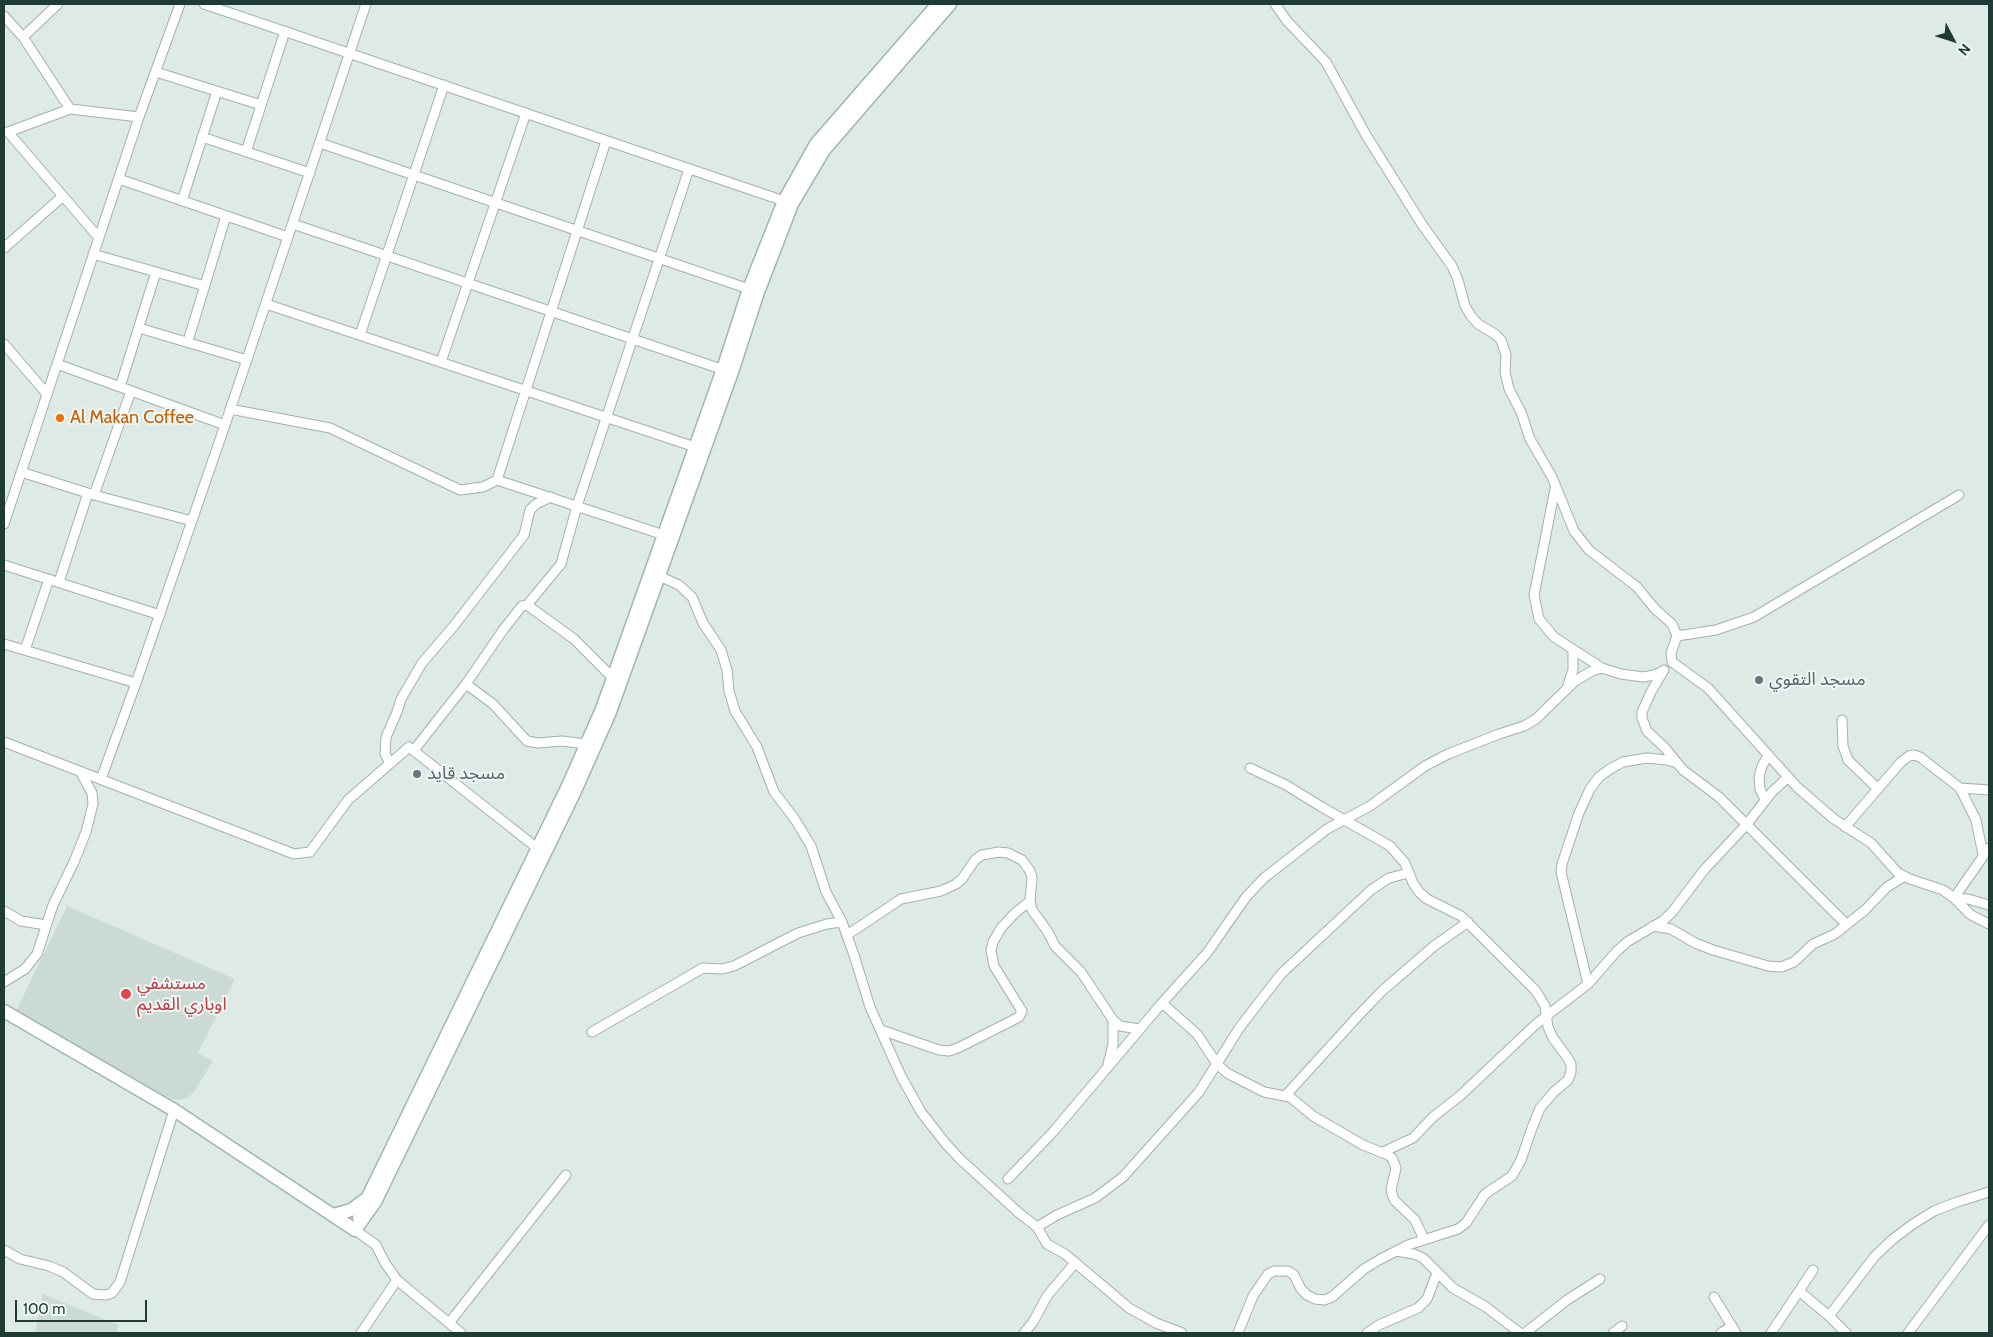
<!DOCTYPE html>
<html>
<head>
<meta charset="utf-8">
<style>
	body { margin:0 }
	#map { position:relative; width:1993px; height:1337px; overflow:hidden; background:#deeae5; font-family:Cabin,sans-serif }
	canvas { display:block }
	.frame { position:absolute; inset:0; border:5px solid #1e3b35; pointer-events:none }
	.north { position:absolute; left:1928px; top:15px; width:50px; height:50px; -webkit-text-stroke:4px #eef7f3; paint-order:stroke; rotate:130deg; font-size:14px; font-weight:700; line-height:20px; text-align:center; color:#1e3b35 }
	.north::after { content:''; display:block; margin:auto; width:18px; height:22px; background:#1e3b35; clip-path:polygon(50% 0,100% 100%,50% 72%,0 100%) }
	.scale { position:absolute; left:15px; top:1300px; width:132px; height:22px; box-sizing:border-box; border:2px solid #1e3b35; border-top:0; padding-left:6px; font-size:15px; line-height:18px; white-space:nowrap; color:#1e3b35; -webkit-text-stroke:4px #eef7f3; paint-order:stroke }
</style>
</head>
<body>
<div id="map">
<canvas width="1993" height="1337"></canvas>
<div class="frame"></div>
<div class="north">N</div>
<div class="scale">100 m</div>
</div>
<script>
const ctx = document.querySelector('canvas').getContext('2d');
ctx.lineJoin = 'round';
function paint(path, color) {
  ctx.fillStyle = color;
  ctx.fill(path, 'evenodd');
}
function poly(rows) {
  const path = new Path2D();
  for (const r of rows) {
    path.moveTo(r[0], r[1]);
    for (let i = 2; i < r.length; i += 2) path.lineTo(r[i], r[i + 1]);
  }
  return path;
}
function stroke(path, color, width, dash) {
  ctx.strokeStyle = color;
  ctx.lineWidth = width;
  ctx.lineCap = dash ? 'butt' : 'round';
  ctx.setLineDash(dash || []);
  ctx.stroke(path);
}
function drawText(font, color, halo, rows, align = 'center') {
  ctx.font = font + ' Cabin,"Noto Sans Arabic",sans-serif';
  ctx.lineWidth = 4;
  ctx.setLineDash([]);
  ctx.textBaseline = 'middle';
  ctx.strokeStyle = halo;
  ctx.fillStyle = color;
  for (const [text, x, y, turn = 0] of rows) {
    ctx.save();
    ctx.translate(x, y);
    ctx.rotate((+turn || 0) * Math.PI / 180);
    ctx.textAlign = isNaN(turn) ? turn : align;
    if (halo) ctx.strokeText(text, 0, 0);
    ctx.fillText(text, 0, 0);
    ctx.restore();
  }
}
const built = poly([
	[67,906,235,979,198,1053,213,1061,194,1092,187,1098,179,1100,168,1098,19,1015,17,1009],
	[43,1294,118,1325,117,1333,35,1333]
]);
const street = poly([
	[204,4,790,203],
	[1275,4,1287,21,1326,62,1366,135,1423,226,1452,266,1458,280,1465,306,1471,316,1478,324,1495,334,1501,340,1506,355,1505,372,1509,389,1521,412,1530,439,1552,477,1574,531,1589,550,1637,587,1655,609,1672,624,1677,636,1671,653,1672,662,1708,688,1797,787,1834,819,1871,843,1898,873,1910,879,1943,890,1954,898,1971,915,1989,924],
	[4,16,23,37,70,109],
	[23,37,58,4],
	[156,72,261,105],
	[202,137,310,173],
	[320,143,749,289],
	[246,152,285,31],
	[119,179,288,237],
	[182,201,217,91],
	[293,224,727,371],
	[99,238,8,132,70,109,139,117],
	[4,248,63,196],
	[93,254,205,286],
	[266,304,695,447],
	[139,328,247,360],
	[360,335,444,85],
	[188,341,226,216],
	[4,344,47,394],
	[441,362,526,113],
	[57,364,225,425],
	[120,387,156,272],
	[230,409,330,428,460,490,483,487,497,480,606,141],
	[21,472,94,495,192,521],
	[497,480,664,535],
	[1555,489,1534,595,1539,619,1554,637,1602,668,1621,674,1643,677,1654,675,1663,671],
	[94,495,131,391],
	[4,524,139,117,180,4],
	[4,565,160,615],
	[659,576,679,585,692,597,703,623,721,650,727,670,729,691,735,711,757,747,774,792,794,818,811,846,826,892,842,922,854,955,870,1007,901,1076,921,1112,946,1144,960,1159,1019,1213,1037,1227,1047,1244,1065,1254,1129,1308,1156,1323,1182,1333],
	[59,582,88,493],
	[527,605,561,564,577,506,689,169],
	[1677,636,1716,630,1754,617,1959,495],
	[4,644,136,683],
	[25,650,49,579],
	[1664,670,1652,690,1642,712,1642,718,1647,731,1665,748,1683,770,1719,797,1846,924],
	[466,684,503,630,522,606,527,605,574,639,613,678],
	[1568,685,1573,670,1573,651],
	[1842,720,1843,746,1848,760,1878,789],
	[4,742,294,854,310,852,348,800,409,747,537,848],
	[414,750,466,684,493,704,527,741,538,743,562,741,586,744],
	[390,763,385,754,386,737,397,712,401,699,422,663,453,627,524,535,530,510,536,504,551,497],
	[101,779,136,683,225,425,366,4],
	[1960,788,1989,790],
	[1765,800,1760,789,1759,777,1762,766,1768,756],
	[1845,827,1901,762,1909,756,1914,755,1920,757,1960,788,1976,820,1983,855],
	[1989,848,1954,898,1968,899,1989,905],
	[4,911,21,921,46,925],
	[1653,926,1671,929,1695,943,1713,950,1768,966,1781,967,1794,962,1813,944,1835,934,1865,910,1887,887,1903,877],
	[847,935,901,899,941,891,956,884,962,879,975,860,982,855,999,852,1008,853,1022,860,1030,871,1032,878,1030,901,1032,910,1048,932,1055,946,1081,972,1113,1020,1120,1026,1139,1029],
	[4,982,25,969,37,954,53,905,74,862,86,832,93,804,92,793,81,773],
	[1588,984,1561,872,1562,864,1579,813,1590,789,1599,777,1610,769,1623,762,1647,758,1667,760,1677,763],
	[1162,1003,1197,1034,1217,1064,1227,1073,1264,1092,1290,1097,1313,1116,1363,1145,1388,1155,1392,1158,1396,1168,1391,1190,1394,1200,1415,1220,1424,1239],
	[881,1030,939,1050,949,1051,958,1048,1019,1017,1022,1011,1020,1008,994,966,991,950,993,942,1001,928,1015,913,1030,901],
	[592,1032,703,968,722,969,734,966,798,933,827,924,842,922],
	[1108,1064,1113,1045,1113,1020],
	[1286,1095,1358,1016,1382,991,1434,946,1468,922],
	[1383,1152,1413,1138,1433,1117,1461,1095,1536,1024,1588,984,1616,952,1627,942,1664,920,1673,911,1704,870,1746,825,1772,792,1787,778],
	[1008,1179,1053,1132,1162,1003,1207,953,1246,897,1264,878,1327,829,1370,806,1425,766,1448,754,1499,734,1524,726,1536,719,1575,681,1592,671,1602,668],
	[1037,1227,1057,1215,1095,1198,1123,1177,1199,1092,1240,1027,1281,974,1371,890,1389,878,1409,873],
	[355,1230,376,1245,385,1263,397,1280,461,1333],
	[4,1250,20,1259,49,1266,63,1272,93,1294,106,1295,112,1293,120,1282,174,1110],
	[1396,1251,1414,1254,1423,1258,1453,1288,1486,1307,1520,1333],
	[1799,1291,1829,1316,1846,1333],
	[1714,1297,1736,1333],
	[1829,1316,1875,1256,1893,1239,1913,1224,1934,1211,1957,1202,1989,1192],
	[449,1323,566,1175],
	[361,1333,397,1280],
	[1024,1333,1033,1322,1047,1296,1075,1263],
	[1238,1333,1253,1296,1268,1274,1274,1271,1288,1271,1294,1275,1301,1289,1307,1295,1315,1299,1324,1300,1332,1297,1364,1269,1379,1260,1408,1245,1458,1229,1466,1223,1485,1194,1512,1176,1521,1160,1532,1128,1540,1108,1554,1092,1568,1080,1571,1072,1571,1064,1567,1057,1553,1038,1548,1027,1545,1006,1536,991,1461,916,1427,899,1419,892,1413,883,1405,863,1390,846,1320,806,1286,785,1250,768],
	[1367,1333,1379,1325,1418,1308,1427,1299,1437,1273],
	[1525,1333,1567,1300,1600,1279],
	[1613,1333,1622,1326],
	[1721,1333,1732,1326],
	[1771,1333,1813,1270],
	[1908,1333,1989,1225]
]);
const secondary = poly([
	[4,1011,174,1110,355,1230],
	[333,1215,351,1210,366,1199],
	[359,1218,367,1199,567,788,602,709,723,369,749,289,784,201,816,144,938,4],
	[355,1230,375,1202,575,791,610,712,732,372,758,292,792,204,824,150,950,4]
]);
const markers = [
	[60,418,5,"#e8710a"],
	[1759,680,5,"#6b7280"],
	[417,774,5,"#6b7280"],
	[126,994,6,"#e0444e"]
];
const foodNames = [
	["Al Makan Coffee",70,418]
];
const worshipNames = [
	["مسجد التقوي",1769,680],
	["مسجد قايد",427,774]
];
const healthNames = [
	["مستشفي",137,984],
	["اوباري القديم",137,1005]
];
paint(built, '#ccdad5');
stroke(street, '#a1b2ad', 11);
stroke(secondary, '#9cb7af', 15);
stroke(street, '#fff', 9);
stroke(secondary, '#fff', 12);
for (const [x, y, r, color] of markers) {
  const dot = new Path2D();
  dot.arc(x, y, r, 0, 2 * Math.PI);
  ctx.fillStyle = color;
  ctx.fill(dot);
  stroke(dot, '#eef7f3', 2);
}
drawText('18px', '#c56008', '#eef7f3', foodNames, 'left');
drawText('18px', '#5b616d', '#eef7f3', worshipNames, 'left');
drawText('18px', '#be3a42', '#eef7f3', healthNames, 'left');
</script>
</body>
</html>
